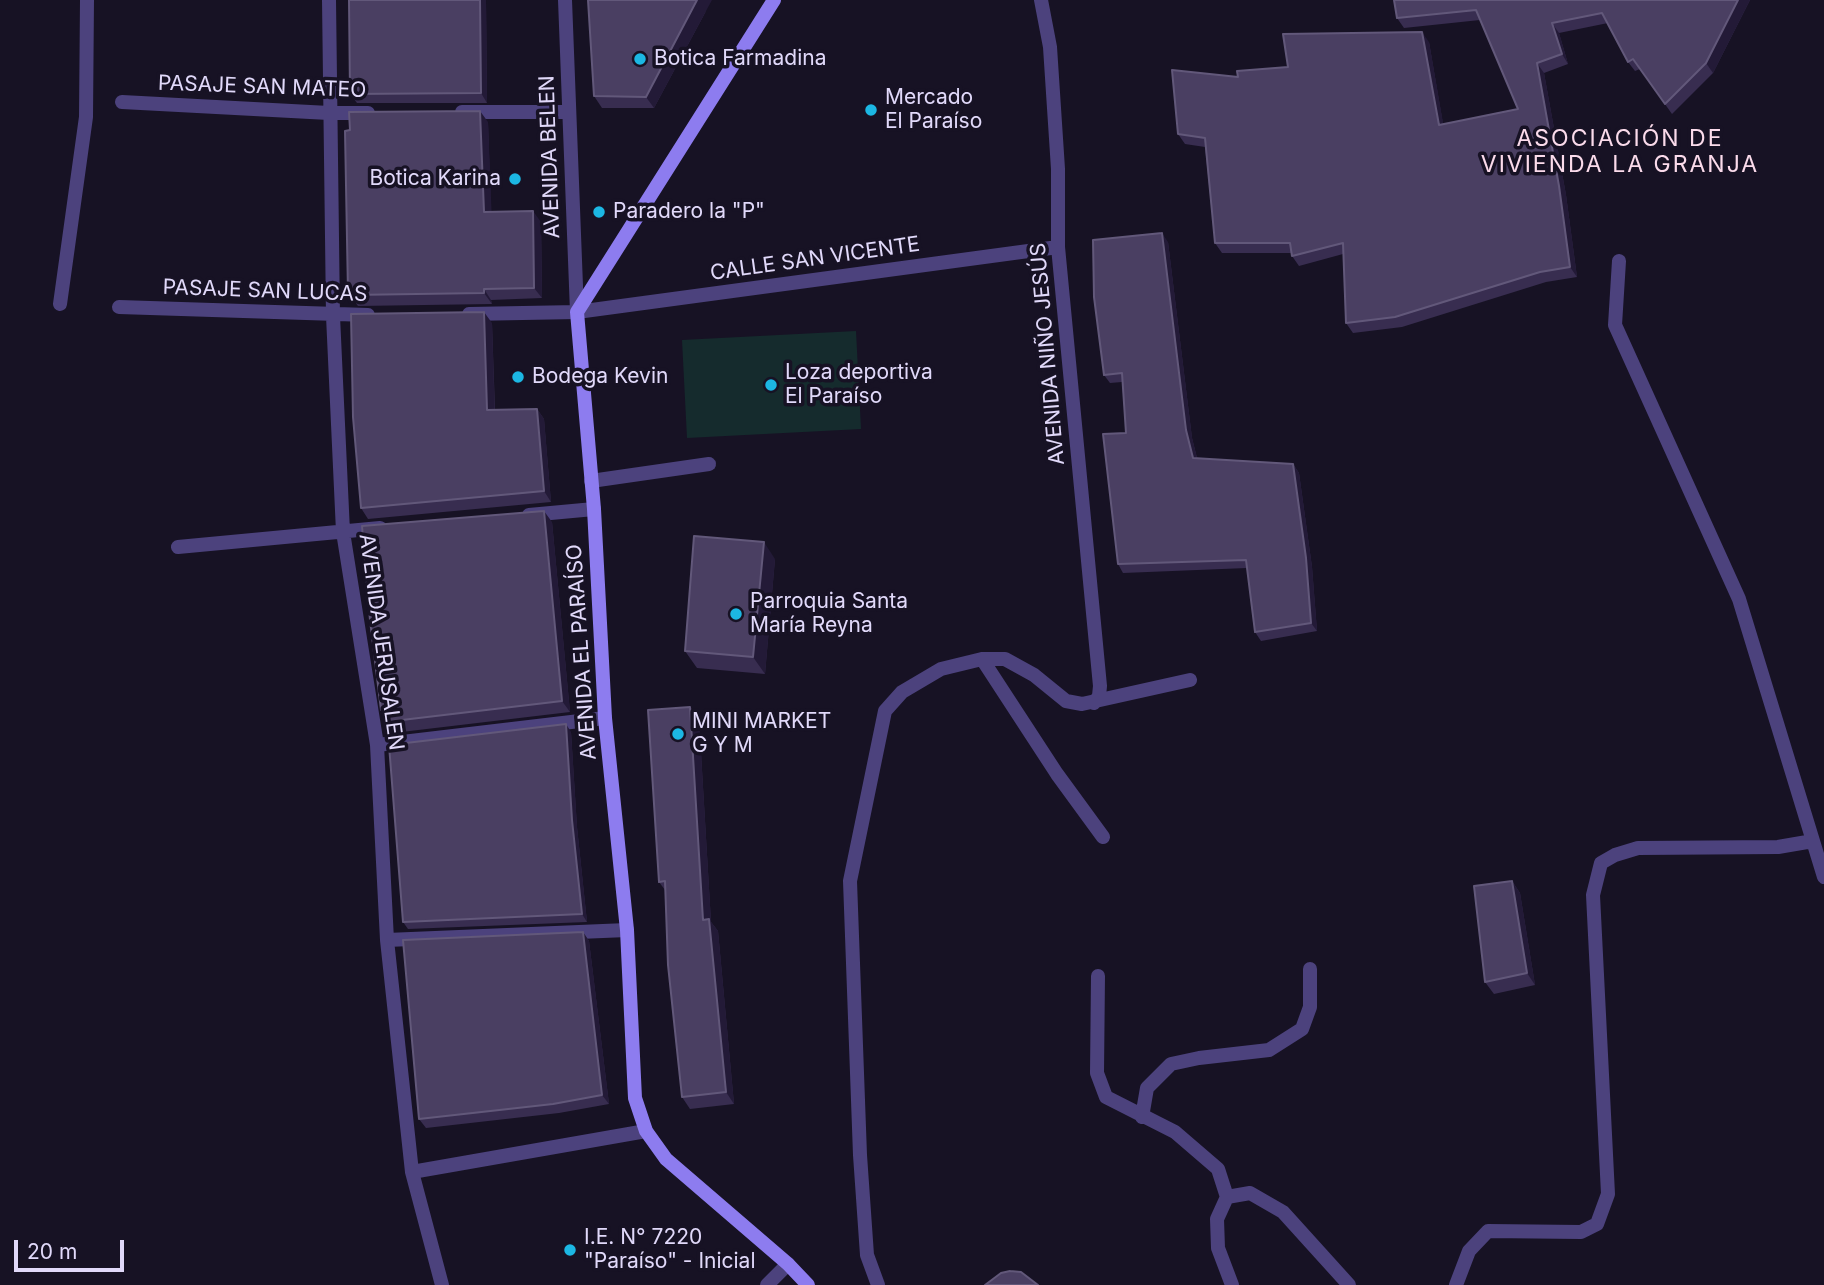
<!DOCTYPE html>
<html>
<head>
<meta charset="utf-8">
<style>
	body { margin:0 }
	#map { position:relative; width:1824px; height:1285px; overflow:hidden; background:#171224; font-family:Inter,sans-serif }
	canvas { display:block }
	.scale { position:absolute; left:14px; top:1240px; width:110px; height:32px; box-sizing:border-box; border:4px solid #e1d9fa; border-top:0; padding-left:9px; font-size:21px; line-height:24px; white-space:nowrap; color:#e1d9fa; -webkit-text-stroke:5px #171224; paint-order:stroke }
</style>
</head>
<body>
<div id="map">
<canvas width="1824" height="1285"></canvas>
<div class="scale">20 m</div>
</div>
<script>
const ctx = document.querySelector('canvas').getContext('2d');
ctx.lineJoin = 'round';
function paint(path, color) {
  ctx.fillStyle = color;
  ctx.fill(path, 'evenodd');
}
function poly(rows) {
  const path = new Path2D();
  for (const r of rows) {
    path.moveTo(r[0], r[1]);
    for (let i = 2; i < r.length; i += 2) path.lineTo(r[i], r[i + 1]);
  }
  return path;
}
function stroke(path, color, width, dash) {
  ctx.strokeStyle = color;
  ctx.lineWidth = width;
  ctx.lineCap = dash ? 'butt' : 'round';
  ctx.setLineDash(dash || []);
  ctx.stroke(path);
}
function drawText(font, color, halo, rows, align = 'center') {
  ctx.font = font + ' Inter,sans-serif';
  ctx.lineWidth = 7;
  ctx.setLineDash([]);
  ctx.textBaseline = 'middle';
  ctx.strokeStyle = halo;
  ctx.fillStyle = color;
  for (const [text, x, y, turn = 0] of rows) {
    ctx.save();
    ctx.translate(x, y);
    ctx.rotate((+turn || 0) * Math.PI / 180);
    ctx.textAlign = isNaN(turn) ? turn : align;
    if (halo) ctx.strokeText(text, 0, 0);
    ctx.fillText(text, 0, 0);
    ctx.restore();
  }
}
const green = poly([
	[856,331,861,429,687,438,682,340]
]);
const lane = poly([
	[591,481,709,464]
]);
const street = poly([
	[329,0,333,316,343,532,377,745,387,940,412,1172,442,1285],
	[565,0,577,312],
	[1041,0,1050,47,1058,169,1058,247,1100,686,1099,696,1094,703],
	[122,102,329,113,368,113],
	[462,112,569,112],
	[1619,261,1615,325,1739,599,1824,877],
	[60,304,86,117,87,0],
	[119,307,368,315],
	[469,314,577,312,1058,247],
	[529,515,594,509],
	[178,547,380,528],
	[982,659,1057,774,1103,837],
	[377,745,605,718],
	[387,940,627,930],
	[1098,976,1097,1073,1106,1097,1175,1132,1218,1169,1227,1197],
	[1142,1117,1147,1088,1171,1064,1199,1058,1269,1050,1302,1029,1310,1007,1310,969],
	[412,1172,646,1131],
	[767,1285,788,1264],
	[878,1285,867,1255,860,1155,850,881,885,711,902,692,941,669,982,659,1005,659,1034,675,1066,701,1082,704,1190,680],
	[1232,1285,1218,1248,1217,1219,1227,1197,1250,1193,1283,1212,1349,1285],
	[1456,1285,1469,1251,1488,1231,1581,1232,1597,1224,1608,1194,1593,895,1601,863,1615,855,1638,848,1778,847,1813,841]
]);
const secondary = poly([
	[774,0,577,312,594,509,605,718,627,930,635,1098,646,1131,666,1159,788,1264,808,1285]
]);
const wall = poly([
	[486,0,487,103,357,103,350,94],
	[1394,0,1750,0,1713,73,1672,114,1640,69,1635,71,1628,62,1608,23,1559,33,1568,64,1544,73,1566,195,1577,277,1546,282,1402,327,1353,333,1346,323,1343,254,1299,266,1292,256,1292,253,1222,253,1215,243,1205,147,1185,144,1178,134,1238,77,1429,42,1443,124,1518,109,1480,20,1404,28,1397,18],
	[706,11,654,108,602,108,594,96],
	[488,122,491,212,541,222,542,298,491,300,492,304,358,306,348,293],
	[1168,242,1192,438,1197,458,1293,464,1299,473,1312,567,1317,631,1261,641,1255,632,1247,568,1123,573,1118,564,1126,433,1122,382,1110,383,1104,375],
	[492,323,495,410,537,409,544,419,551,502,368,519,361,508],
	[552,522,570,712,393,733,385,722,384,714,381,710],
	[775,559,765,674,697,668,685,651],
	[690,707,699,719,711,922,718,931,734,1104,690,1109,682,1097,665,890,659,882],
	[571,732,577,827,587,922,408,929,403,922],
	[1512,881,1520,893,1535,985,1494,994,1485,982],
	[583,932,589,941,609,1104,559,1113,426,1128,419,1119]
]);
const shadedWall = poly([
	[480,0,486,0,487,103,481,93],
	[697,0,712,0,706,11,654,108,646,97],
	[1738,0,1750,0,1713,73,1706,63],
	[1552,23,1559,33,1568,64,1562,54],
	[1422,32,1429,42,1445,134,1439,125],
	[1537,63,1544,73,1566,195,1577,277,1570,267],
	[480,111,488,122,492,223,484,212],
	[533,211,541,222,542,298,534,288],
	[1162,233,1168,242,1192,438,1199,466,1193,458,1186,430],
	[484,289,491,300,492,304,484,293],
	[484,312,492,323,495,421,487,410],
	[537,409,544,419,551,502,544,491],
	[1293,464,1299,473,1312,567,1317,631,1311,623],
	[544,511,552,522,570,712,562,701],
	[764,542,775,559,765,674,753,657],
	[690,707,699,719,711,922,718,931,734,1104,726,1092,703,920],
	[566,724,571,732,577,827,587,922,582,914,572,820],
	[1512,881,1520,893,1535,985,1527,973],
	[583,932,589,941,609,1104,602,1095]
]);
const building = poly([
	[349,0,480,0,481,93,350,94,349,0],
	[588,0,697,0,646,97,594,96,588,0],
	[1394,0,1738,0,1706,63,1665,104,1633,59,1628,62,1602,13,1552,23,1562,54,1537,63,1559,186,1570,267,1540,272,1395,317,1346,323,1343,243,1292,256,1290,243,1215,243,1205,138,1178,134,1172,70,1238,77,1237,71,1288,67,1283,34,1422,32,1439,125,1518,109,1476,10,1397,18,1394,0],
	[480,111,484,212,533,211,534,288,484,289,484,293,350,295,350,293,348,293,345,131,350,130,349,112,480,111],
	[1162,233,1186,430,1193,458,1293,464,1306,558,1311,623,1255,632,1246,560,1118,564,1103,434,1126,433,1122,373,1104,375,1094,297,1093,240,1162,233],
	[484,312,487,410,537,409,544,491,361,508,353,417,351,314,484,312],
	[544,511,562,701,385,722,384,710,381,710,370,620,362,526,544,511],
	[694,536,764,542,753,657,685,651,694,536],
	[690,707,703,920,709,919,726,1092,682,1097,668,965,665,881,659,882,648,710,690,707],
	[566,724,572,820,582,914,403,922,389,745,566,724],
	[1512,881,1527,973,1485,982,1474,886,1512,881],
	[583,932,602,1095,553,1104,419,1119,403,940,583,932],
	[1010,1271,1021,1272,1038,1285,985,1285,1001,1273,1010,1271]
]);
const markers = [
	[640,59,7,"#1cb7e3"],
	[871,110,7,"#1cb7e3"],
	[515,179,7,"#1cb7e3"],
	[599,212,7,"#1cb7e3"],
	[518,377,7,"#1cb7e3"],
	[771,385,7,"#1cb7e3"],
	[736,614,7,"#1cb7e3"],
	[678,734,7,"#1cb7e3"],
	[570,1250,7,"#1cb7e3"]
];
const poiNames = [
	["Botica Farmadina",654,59],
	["Mercado",885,98],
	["El Paraíso",885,122],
	["Botica Karina",501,179,"right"],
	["Paradero la \"P\"",613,212],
	["Loza deportiva",785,373],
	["El Paraíso",785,397],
	["Bodega Kevin",532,377],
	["Parroquia Santa",750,602],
	["María Reyna",750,626],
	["MINI MARKET",692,722],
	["G Y M",692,746],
	["I.E. N° 7220",584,1238],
	["\"Paraíso\" - Inicial",584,1262]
];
const streetNames = [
	["PASAJE SAN MATEO",262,87,2],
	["AVENIDA BELEN",550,157,-92],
	["CALLE SAN VICENTE",815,259,-8],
	["PASAJE SAN LUCAS",265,291,2],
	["AVENIDA NIÑO JESÚS",1048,354,-95],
	["AVENIDA JERUSALEN",381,642,82],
	["AVENIDA EL PARAÍSO",582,652,-94]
];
const neighbourhoodNames = [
	["ASOCIACIÓN DE",1620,139],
	["VIVIENDA LA GRANJA",1620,165]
];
paint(green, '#152b2d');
stroke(lane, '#4c427d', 14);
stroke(street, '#4c427d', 14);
stroke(secondary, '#8d7cef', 14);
paint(wall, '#382d50');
paint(shadedWall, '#231a37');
paint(building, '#4a3f62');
stroke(building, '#62587a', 2);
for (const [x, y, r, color] of markers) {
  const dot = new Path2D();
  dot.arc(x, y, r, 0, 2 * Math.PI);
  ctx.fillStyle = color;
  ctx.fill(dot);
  stroke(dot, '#171224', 2.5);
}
drawText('21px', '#e1d9fa', '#171224', poiNames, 'left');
drawText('21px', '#e1d9fa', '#171224', streetNames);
ctx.letterSpacing = '2px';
drawText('23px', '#fbdbeb', '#171224', neighbourhoodNames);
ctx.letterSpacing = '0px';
</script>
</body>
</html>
